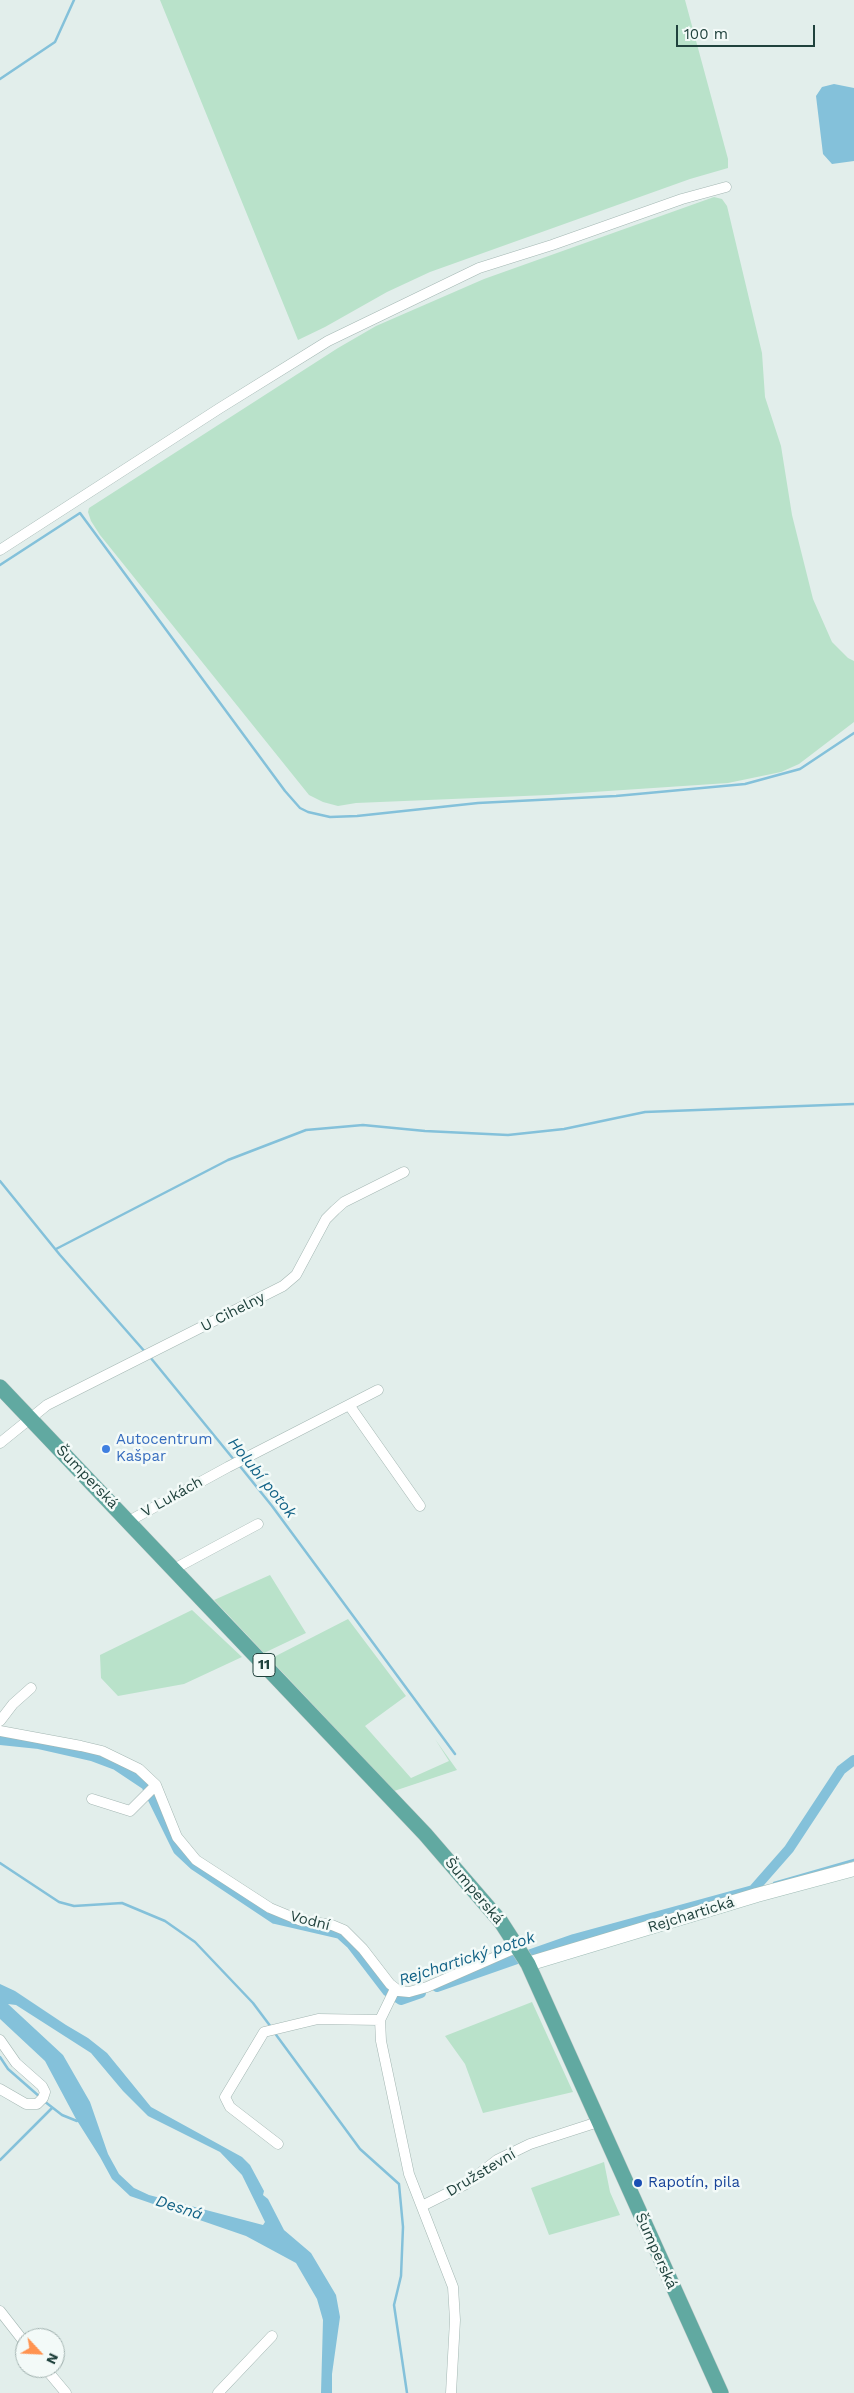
<!DOCTYPE html>
<html>
<head>
<meta charset="utf-8">
<style>
	body { margin:0 }
	#map { position:relative; width:854px; height:2393px; overflow:hidden; background:#e2eeeb; font-family:"Work Sans",sans-serif }
	canvas { display:block }
	.north { position:absolute; left:15px; top:2328px; width:50px; height:50px; box-sizing:border-box; background:#f3faf8; border:1px solid #9fb0ad; border-radius:50%; rotate:115deg; font-size:14px; font-weight:700; line-height:20px; text-align:center; color:#20423d }
	.north::after { content:''; display:block; margin:auto; width:18px; height:22px; background:#ff9350; clip-path:polygon(50% 0,100% 100%,50% 72%,0 100%) }
	.scale { position:absolute; left:676px; top:25px; width:139px; height:22px; box-sizing:border-box; border:2px solid #20423d; border-top:0; padding-left:6px; font-size:15px; line-height:18px; white-space:nowrap; color:#20423d; -webkit-text-stroke:4px #f3faf8; paint-order:stroke }
</style>
</head>
<body>
<div id="map">
<canvas width="854" height="2393"></canvas>
<div class="north">N</div>
<div class="scale">100 m</div>
</div>
<script>
const ctx = document.querySelector('canvas').getContext('2d');
ctx.lineJoin = 'round';
function paint(path, color) {
  ctx.fillStyle = color;
  ctx.fill(path, 'evenodd');
}
function poly(rows) {
  const path = new Path2D();
  for (const r of rows) {
    path.moveTo(r[0], r[1]);
    for (let i = 2; i < r.length; i += 2) path.lineTo(r[i], r[i + 1]);
  }
  return path;
}
function stroke(path, color, width, dash) {
  ctx.strokeStyle = color;
  ctx.lineWidth = width;
  ctx.lineCap = dash ? 'butt' : 'round';
  ctx.setLineDash(dash || []);
  ctx.stroke(path);
}
function drawText(font, color, halo, rows, align = 'center') {
  ctx.font = font + ' "Work Sans",sans-serif';
  ctx.lineWidth = 5;
  ctx.setLineDash([]);
  ctx.textBaseline = 'middle';
  ctx.strokeStyle = halo;
  ctx.fillStyle = color;
  for (const [text, x, y, turn = 0] of rows) {
    ctx.save();
    ctx.translate(x, y);
    ctx.rotate((+turn || 0) * Math.PI / 180);
    ctx.textAlign = isNaN(turn) ? turn : align;
    if (halo) ctx.strokeText(text, 0, 0);
    ctx.fillText(text, 0, 0);
    ctx.restore();
  }
}
const green = poly([
	[160,0,685,0,728,159,728,168,690,179,430,272,387,292,325,327,298,340],
	[714,197,722,199,727,206,762,353,765,397,781,446,792,515,813,599,832,642,848,658,854,661,854,722,799,764,781,772,728,783,548,795,356,803,338,806,323,802,309,795,100,535,91,521,88,512,89,508,338,348,376,326,484,279],
	[270,1575,306,1633,264,1653,214,1600],
	[192,1610,242,1657,184,1684,118,1696,101,1678,100,1655],
	[348,1619,406,1696,365,1726,411,1778,449,1761,435,1739,457,1770,394,1791,270,1659],
	[532,2002,573,2092,483,2113,465,2064,445,2036],
	[604,2162,610,2192,620,2215,549,2235,531,2188]
]);
const water = poly([
	[834,84,854,88,854,161,832,164,823,154,816,96,822,87],
	[0,1984,15,1991,66,2025,88,2038,107,2053,151,2107,242,2157,250,2165,264,2191,263,2195,268,2199,284,2230,311,2253,336,2295,340,2317,332,2374,332,2393,321,2393,323,2320,317,2299,296,2263,246,2236,130,2196,112,2179,100,2157,76,2119,45,2061,0,2019],
	[8,2004,16,2005,91,2053,123,2091,148,2116,220,2152,242,2175,265,2222,263,2225,149,2195,134,2188,119,2174,108,2154,90,2102,63,2055]
]);
const stream = poly([
	[0,79,55,42,74,0],
	[0,565,80,513,285,791,300,808,308,812,330,817,357,816,478,803,616,796,745,784,800,769,854,733],
	[0,1181,60,1255,146,1353],
	[56,1249,228,1160,306,1130,363,1125,425,1131,508,1135,564,1129,645,1112,854,1104],
	[150,1357,235,1461],
	[239,1465,272,1506,455,1754],
	[0,1863,59,1902,74,1906,122,1903,165,1921,195,1942,253,2003,271,2027],
	[774,1883,854,1860],
	[274,2032,360,2149,399,2184,403,2227,401,2276,394,2305,407,2393],
	[0,2057,8,2069,40,2097],
	[44,2101,62,2115,77,2121],
	[0,2160,52,2108]
]);
const canal = poly([
	[0,1740,39,1744,92,1756,116,1765,146,1785,178,1850,194,1865,275,1919,340,1934,351,1944,387,1991,401,2000,421,1993],
	[437,1987,574,1939,753,1890,789,1849,841,1770,854,1760]
]);
const street = poly([
	[0,550,220,408,328,341,479,268,552,245,682,199,726,187],
	[349,1405,420,1506],
	[0,1443,47,1405,283,1286,296,1275,326,1219,335,1210,344,1202,404,1172],
	[129,1521,228,1467,378,1390],
	[174,1569,258,1524],
	[0,1721,13,1704,31,1688],
	[0,1731,81,1746,102,1751,139,1769,156,1785,177,1837,196,1860,270,1908,299,1920,332,1925,344,1930,363,1949,390,1984,399,1991,409,1992,427,1987,518,1947],
	[92,1799,130,1811,156,1785],
	[395,1989,380,2020,381,2041,409,2174,453,2287,455,2320,451,2393],
	[0,2040,16,2063,42,2086,45,2092,43,2098,37,2104,26,2104,0,2089],
	[278,2144,230,2107,225,2097,264,2032,318,2019,380,2020],
	[422,2206,466,2184,497,2160,530,2144,598,2122],
	[0,2311,25,2343],
	[45,2368,66,2393],
	[218,2393,272,2336]
]);
const secondary = poly([
	[528,1964,757,1895,854,1869]
]);
const primary = poly([
	[0,1387,425,1834,501,1922,528,1964,721,2393]
]);
const markers = [
	[106,1449,5,"#3f7fe0"],
	[638,2183,5,"#1a4fb4"]
];
const shields = [
	[264,1665,22]
];
const shieldNames = [
	["11",264,1665]
];
const streetNames = [
	["U Cihelny",233,1312,-27],
	["Šumperská",87,1477,46],
	["V Lukách",172,1497,-29],
	["Šumperská",474,1891,50],
	["Rejchartická",691,1915,-17],
	["Vodní",310,1921,14],
	["Družstevní",481,2173,-31],
	["Šumperská",656,2251,66]
];
const shopNames = [
	["Autocentrum",116,1440],
	["Kašpar",116,1457]
];
const transitNames = [
	["Rapotín, pila",648,2183]
];
const waterNames = [
	["Holubí potok",262,1478,51],
	["Rejchartický potok",467,1959,-18],
	["Desná",179,2208,18]
];
paint(green, '#b9e2ca');
paint(water, '#84c1da');
stroke(stream, '#84c1da', 2.5);
stroke(canal, '#84c1da', 10);
stroke(street, '#a4b7b3', 11);
stroke(secondary, '#9fbbb5', 15);
stroke(primary, '#c1cac9', 16);
stroke(street, '#fff', 10);
stroke(secondary, '#fff', 14);
stroke(primary, '#61a9a1', 15);
for (const [x, y, r, color] of markers) {
  const dot = new Path2D();
  dot.arc(x, y, r, 0, 2 * Math.PI);
  ctx.fillStyle = color;
  ctx.fill(dot);
  stroke(dot, '#f3faf8', 2);
}
for (const [x, y, w] of shields) {
  const box = new Path2D();
  box.roundRect(x - w / 2, y - 11.5, w, 23, 4);
  ctx.fillStyle = '#f3faf8';
  ctx.fill(box);
  stroke(box, '#20423d', 1);
}
drawText('bold 14px', '#20423d', null, shieldNames);
drawText('15px', '#20423d', '#f3faf8', streetNames);
drawText('15px', '#366cbe', '#f3faf8', shopNames, 'left');
drawText('15px', '#164399', '#f3faf8', transitNames, 'left');
drawText('italic 16px', '#126286', '#f3faf8', waterNames);
</script>
</body>
</html>
